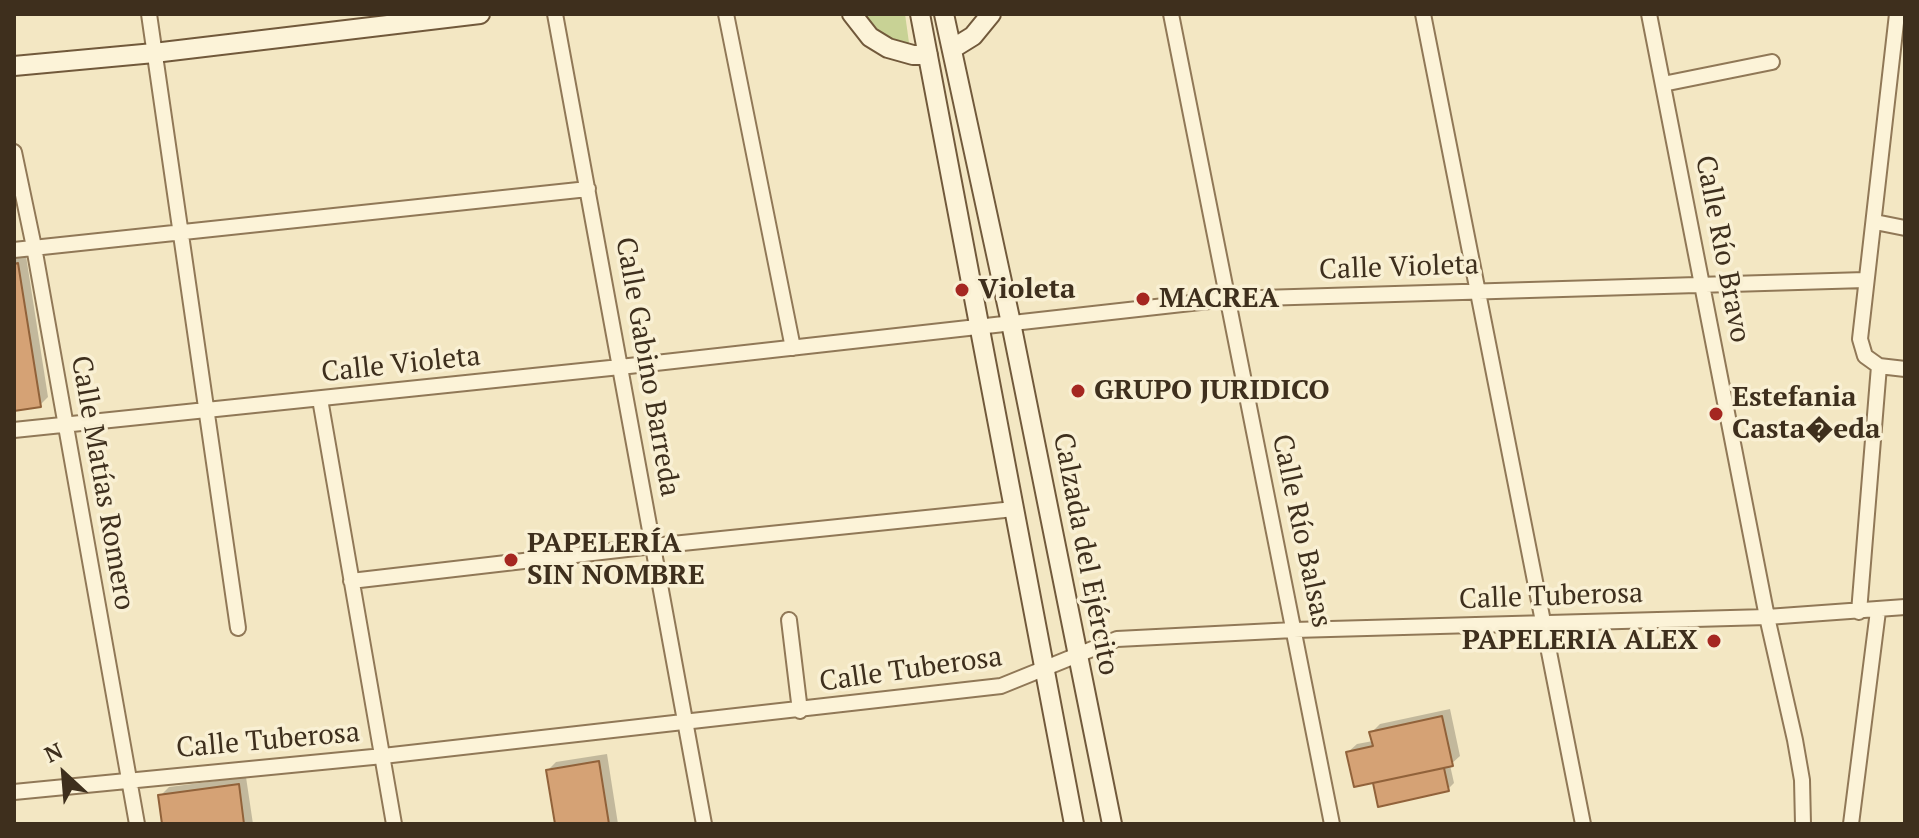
<!DOCTYPE html>
<html>
<head>
<meta charset="utf-8">
<style>
	body { margin:0 }
	#map { position:relative; width:1919px; height:838px; overflow:hidden; background:#f3e7c3; font-family:"PT Serif",serif }
	canvas { display:block }
	.frame { position:absolute; inset:0; border:16px solid #3e2f1d; pointer-events:none }
	.north { position:absolute; left:24px; top:734px; width:80px; height:80px; -webkit-text-stroke:6px #f9f0d4; paint-order:stroke; rotate:334deg; font-size:22px; font-weight:700; line-height:32px; text-align:center; color:#3e2f1d }
	.north::after { content:''; display:block; margin:auto; width:28px; height:36px; background:#3e2f1d; clip-path:polygon(50% 0,100% 100%,50% 72%,0 100%) }
</style>
</head>
<body>
<div id="map">
<canvas width="1919" height="838"></canvas>
<div class="frame"></div>
<div class="north">N</div>
</div>
<script>
const ctx = document.querySelector('canvas').getContext('2d');
ctx.lineJoin = 'round';
function paint(path, color) {
  ctx.fillStyle = color;
  ctx.fill(path, 'evenodd');
}
function poly(rows) {
  const path = new Path2D();
  for (const r of rows) {
    path.moveTo(r[0], r[1]);
    for (let i = 2; i < r.length; i += 2) path.lineTo(r[i], r[i + 1]);
  }
  return path;
}
function stroke(path, color, width, dash) {
  ctx.strokeStyle = color;
  ctx.lineWidth = width;
  ctx.lineCap = dash ? 'butt' : 'round';
  ctx.setLineDash(dash || []);
  ctx.stroke(path);
}
function drawText(font, color, halo, rows, align = 'center') {
  ctx.font = font + ' "PT Serif",serif';
  ctx.lineWidth = 7;
  ctx.setLineDash([]);
  ctx.textBaseline = 'middle';
  ctx.strokeStyle = halo;
  ctx.fillStyle = color;
  for (const [text, x, y, turn = 0] of rows) {
    ctx.save();
    ctx.translate(x, y);
    ctx.rotate((+turn || 0) * Math.PI / 180);
    ctx.textAlign = isNaN(turn) ? turn : align;
    if (halo) ctx.strokeText(text, 0, 0);
    ctx.fillText(text, 0, 0);
    ctx.restore();
  }
}
const green = poly([
	[854,14,905,14,910,50,884,44]
]);
const shadow = poly([
	[26,256,48,397,40,405,14,409,14,258],
	[1450,709,1460,756,1450,765,1454,783,1448,789,1375,784,1379,780,1348,752,1357,744,1373,741,1372,732,1380,724],
	[607,754,618,824,557,824,548,770,556,762],
	[246,777,253,824,164,824,160,796,169,787]
]);
const building = poly([
	[18,263,41,407,14,411,14,264,18,263],
	[1442,716,1453,766,1354,787,1346,752,1373,746,1369,732,1442,716],
	[599,761,609,824,555,824,546,770,599,761],
	[1444,768,1449,791,1378,807,1373,783,1444,768],
	[239,784,244,824,162,824,158,795,239,784]
]);
const street = poly([
	[149,14,238,628],
	[555,14,704,824],
	[726,14,793,348],
	[1171,14,1332,824],
	[1423,14,1583,824],
	[1649,14,1767,617,1795,740,1802,780,1803,824],
	[1897,14,1860,339,1865,356,1879,366,1905,369],
	[1663,84,1772,62],
	[14,152,34,247,137,824],
	[1875,222,1905,228],
	[14,250,588,189],
	[320,399,394,824],
	[14,430,620,367,1227,299,1865,280],
	[351,581,653,546,1014,509],
	[1859,612,1879,366],
	[789,620,800,711],
	[14,792,383,756,1001,686,1117,639,1294,630,1767,617,1905,607],
	[1851,824,1878,611]
]);
const secondary = poly([
	[852,14,870,37,888,48,913,55,928,55],
	[920,14,1074,824],
	[944,14,1011,323,1112,824],
	[952,49,973,36,991,14],
	[14,66,154,53,480,14]
]);
const markers = [
	[962,290,8,"#a52721"],
	[1143,299,8,"#a52721"],
	[1078,391,8,"#a52721"],
	[1716,414,8,"#a52721"],
	[511,560,8,"#a52721"],
	[1714,641,8,"#a52721"]
];
const streetNames = [
	["Calle Río Bravo",1722,249,79],
	["Calle Violeta",1399,268,-2],
	["Calle Violeta",401,365,-6],
	["Calle Gabino Barreda",647,367,80],
	["Calle Matías Romero",102,483,80],
	["Calle Río Balsas",1301,531,78],
	["Calzada del Ejército",1085,554,79],
	["Calle Tuberosa",1551,597,-2],
	["Calle Tuberosa",911,670,-8],
	["Calle Tuberosa",268,741,-5]
];
const poiNames = [
	["Violeta",978,290],
	["MACREA",1159,299],
	["GRUPO JURIDICO",1094,391],
	["Estefania",1732,398],
	["Casta�eda",1732,430],
	["PAPELERÍA",527,544],
	["SIN NOMBRE",527,576],
	["PAPELERIA ALEX",1698,641,"right"]
];
paint(green, '#c8d295');
paint(shadow, '#0003');
paint(building, '#d5a275');
stroke(building, '#91623a', 2);
stroke(street, '#907857', 18);
stroke(secondary, '#71593b', 22);
stroke(street, '#fcf3d8', 14);
stroke(secondary, '#fcf3d8', 18);
for (const [x, y, r, color] of markers) {
  const dot = new Path2D();
  dot.arc(x, y, r, 0, 2 * Math.PI);
  ctx.fillStyle = color;
  ctx.fill(dot);
  stroke(dot, '#f9f0d4', 3);
}
drawText('28px', '#3e2f1d', '#f9f0d4', streetNames);
drawText('bold 28px', '#3e2f1d', '#f9f0d4', poiNames, 'left');
</script>
</body>
</html>
